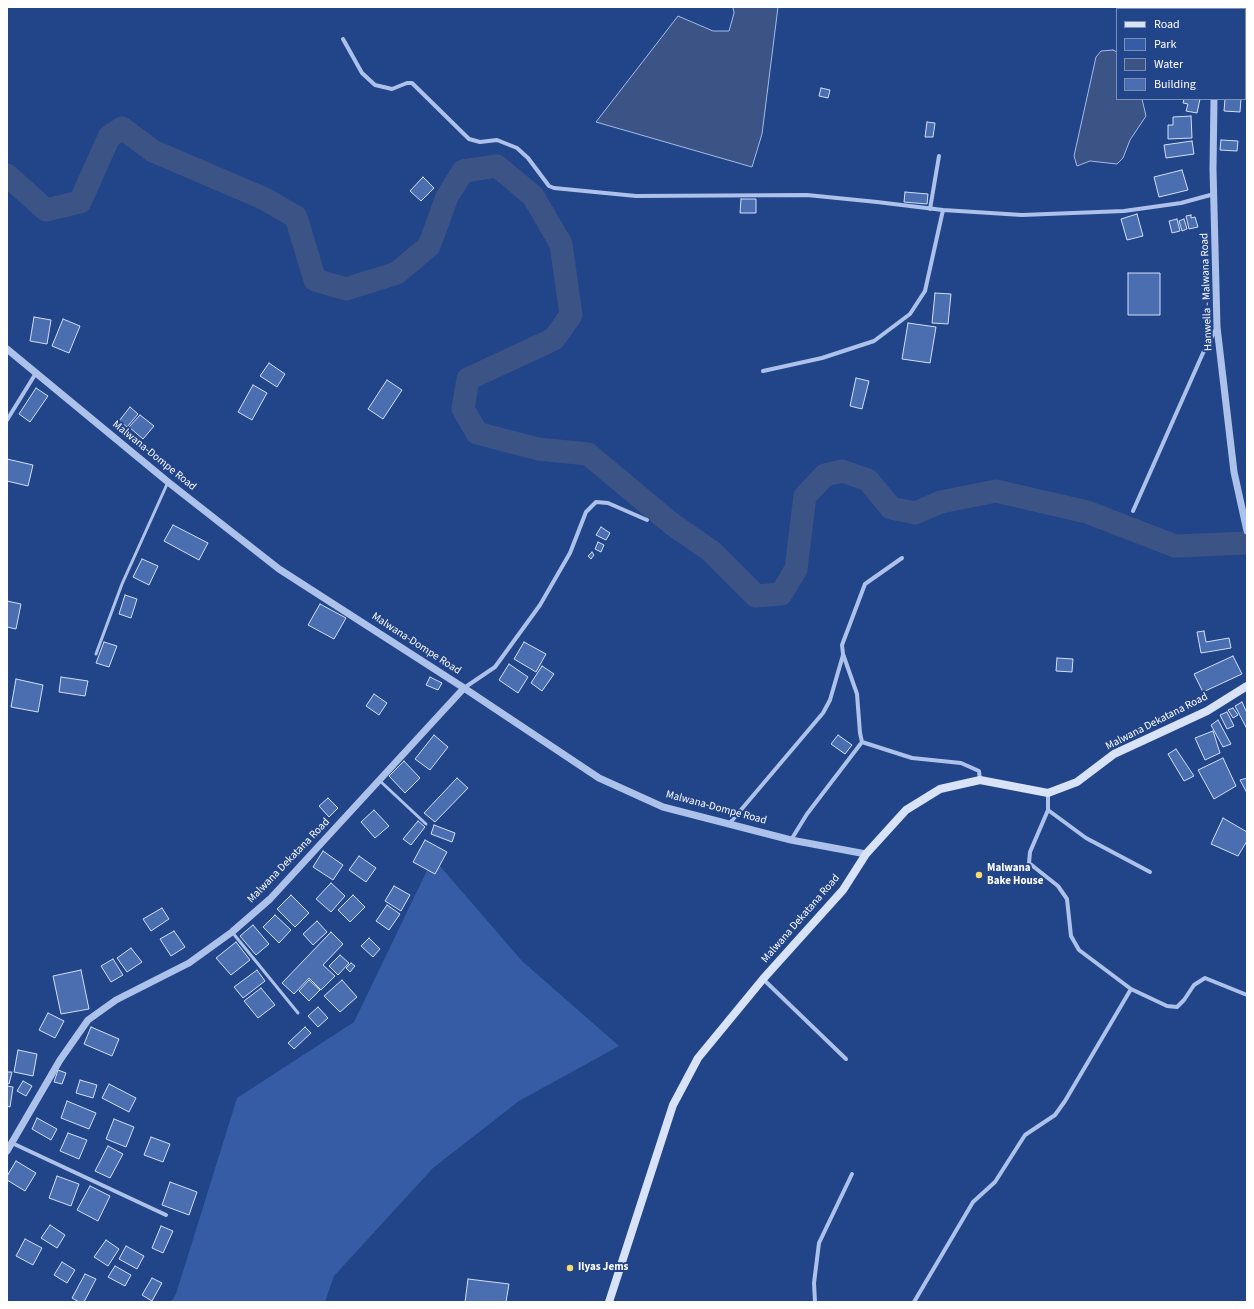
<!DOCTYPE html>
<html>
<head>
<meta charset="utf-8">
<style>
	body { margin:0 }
	#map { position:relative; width:1254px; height:1309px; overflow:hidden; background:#248; font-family:"Source Sans 3",sans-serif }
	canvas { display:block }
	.frame { position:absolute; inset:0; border:8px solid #fff; pointer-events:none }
	.legend { position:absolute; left:1116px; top:8px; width:130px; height:92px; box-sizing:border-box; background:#248; border:1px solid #7a8fb8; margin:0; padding:5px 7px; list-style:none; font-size:12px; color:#fff }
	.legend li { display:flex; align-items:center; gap:8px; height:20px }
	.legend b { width:20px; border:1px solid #7a8fb8 }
</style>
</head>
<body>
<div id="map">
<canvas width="1254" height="1309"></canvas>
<div class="frame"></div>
<ul class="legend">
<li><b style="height:5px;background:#d8e3f8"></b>Road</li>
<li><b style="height:11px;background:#365ca5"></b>Park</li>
<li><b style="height:11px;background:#3b5485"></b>Water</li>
<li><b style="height:11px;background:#4b6eb0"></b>Building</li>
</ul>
</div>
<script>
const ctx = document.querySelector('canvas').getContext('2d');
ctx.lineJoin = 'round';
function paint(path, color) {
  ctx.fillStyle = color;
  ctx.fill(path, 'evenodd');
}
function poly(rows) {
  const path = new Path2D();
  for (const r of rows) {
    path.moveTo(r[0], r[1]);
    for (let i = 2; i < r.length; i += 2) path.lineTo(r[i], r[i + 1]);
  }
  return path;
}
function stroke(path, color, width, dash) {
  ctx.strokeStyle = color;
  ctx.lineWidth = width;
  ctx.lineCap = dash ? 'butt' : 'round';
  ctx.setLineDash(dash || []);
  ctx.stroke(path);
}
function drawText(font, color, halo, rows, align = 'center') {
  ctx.font = font + ' "Source Sans 3",sans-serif';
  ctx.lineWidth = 4;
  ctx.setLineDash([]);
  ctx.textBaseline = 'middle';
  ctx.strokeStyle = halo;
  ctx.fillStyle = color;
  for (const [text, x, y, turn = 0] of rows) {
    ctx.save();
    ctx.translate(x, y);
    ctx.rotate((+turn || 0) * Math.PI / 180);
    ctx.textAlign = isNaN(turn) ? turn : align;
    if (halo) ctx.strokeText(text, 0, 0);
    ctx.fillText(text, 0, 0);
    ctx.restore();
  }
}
const green = poly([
	[433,858,522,961,619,1046,519,1101,433,1168,334,1276,325,1302,171,1302,176,1294,237,1098,354,1022]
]);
const water = poly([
	[733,7,778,7,762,134,752,167,596,122,678,16,713,31,729,31,734,13,733,7],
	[1113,50,1117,52,1117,99,1142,99,1146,116,1130,140,1123,158,1117,164,1090,161,1077,166,1074,156,1096,57,1101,51,1113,50]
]);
const river = poly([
	[7,175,46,210,80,202,109,137,122,128,153,151,265,199,296,217,315,280,346,289,397,273,429,246,447,197,463,171,497,166,533,196,561,244,571,315,554,339,468,379,463,409,477,433,538,449,588,454,672,524,711,551,756,596,781,594,796,569,805,496,825,475,842,471,868,480,891,508,915,513,941,502,996,491,1087,512,1175,546,1247,543]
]);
const building = poly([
	[1245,10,1247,11,1247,26,1245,26,1245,10],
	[821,88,830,90,828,98,819,96,821,88],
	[1184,99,1200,99,1197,113,1186,111,1188,104,1183,103,1184,99],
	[1225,99,1241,99,1240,112,1224,111,1225,99],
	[1191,116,1192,138,1168,139,1168,125,1173,125,1173,117,1191,116],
	[927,122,935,123,933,137,925,137,927,122],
	[1221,140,1238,141,1237,151,1220,150,1221,140],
	[1192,141,1194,154,1166,158,1164,145,1192,141],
	[1182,170,1188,190,1159,197,1154,177,1182,170],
	[423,177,434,188,421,201,410,191,423,177],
	[905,192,928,194,927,204,904,202,905,192],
	[741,199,756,199,756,213,740,213,741,199],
	[1137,214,1143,236,1127,240,1121,219,1137,214],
	[1191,215,1191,218,1195,217,1198,227,1189,229,1186,216,1191,215],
	[1177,219,1180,231,1172,233,1169,221,1177,219],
	[1184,219,1187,229,1182,231,1179,221,1184,219],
	[1128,273,1160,273,1160,315,1128,315,1128,273],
	[935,293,951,294,948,324,932,323,935,293],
	[34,317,51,320,47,344,30,341,34,317],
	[63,319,80,326,69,353,52,346,63,319],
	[908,323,936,327,930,363,902,359,908,323],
	[269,363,285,374,277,387,260,376,269,363],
	[856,378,869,381,862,409,850,406,856,378],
	[387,380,402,390,383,419,368,409,387,380],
	[253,385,267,393,252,420,238,412,253,385],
	[36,388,48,396,30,422,19,414,36,388],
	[130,407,138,414,127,427,119,421,130,407],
	[140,415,154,426,143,439,129,427,140,415],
	[7,459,33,465,28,486,7,481,7,459],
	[173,525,208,543,199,560,164,541,173,525],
	[601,527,610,533,606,540,596,535,601,527],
	[598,542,604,545,601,552,595,549,598,542],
	[592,552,594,555,591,559,588,556,592,552],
	[142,559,158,566,149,585,133,577,142,559],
	[125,595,137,599,131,618,119,614,125,595],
	[7,601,21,604,16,629,7,627,7,601],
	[320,604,346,618,334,639,308,625,320,604],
	[1204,631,1206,642,1229,638,1231,648,1201,653,1197,632,1204,631],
	[104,642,117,646,109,667,96,663,104,642],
	[524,642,546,654,536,672,514,659,524,642],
	[1233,656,1242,674,1203,692,1194,674,1233,656],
	[1057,658,1073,659,1072,672,1056,671,1057,658],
	[509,664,528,677,518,693,499,680,509,664],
	[542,666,554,674,542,691,531,683,542,666],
	[61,677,88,681,85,696,59,692,61,677],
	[430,677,442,683,438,690,426,685,430,677],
	[16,679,43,685,38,712,11,707,16,679],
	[374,694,387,703,379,715,366,706,374,694],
	[1242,702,1247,713,1247,729,1235,706,1242,702],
	[1233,708,1238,715,1233,718,1228,710,1233,708],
	[1227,712,1234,726,1227,729,1220,715,1227,712],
	[1218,720,1231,744,1223,747,1211,725,1218,720],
	[1213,731,1220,753,1205,760,1195,738,1213,731],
	[434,735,448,747,430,770,415,759,434,735],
	[838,735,852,745,845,754,831,744,838,735],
	[1176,749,1194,776,1184,781,1168,754,1176,749],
	[1223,758,1236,786,1214,799,1198,770,1223,758],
	[404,761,420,778,405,793,389,776,404,761],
	[457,778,468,788,435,822,424,813,457,778],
	[1247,778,1247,793,1240,780,1247,778],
	[328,798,338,808,329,817,319,806,328,798],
	[374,810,389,826,375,838,361,822,374,810],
	[1223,818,1247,832,1247,841,1238,856,1211,844,1223,818],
	[418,821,425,827,411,845,403,839,418,821],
	[434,825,455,833,452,842,431,834,434,825],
	[425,840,447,852,435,874,413,862,425,840],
	[323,851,343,865,333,880,313,867,323,851],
	[359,856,376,868,366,882,349,870,359,856],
	[331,883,345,896,331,912,316,899,331,883],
	[394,886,410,895,401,911,385,901,394,886],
	[291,895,309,913,295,927,277,909,291,895],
	[353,895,365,907,350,922,338,910,353,895],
	[387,905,400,914,389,930,376,921,387,905],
	[162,908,169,919,151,931,143,919,162,908],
	[275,915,291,930,279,943,263,927,275,915],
	[317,921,327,932,313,945,303,934,317,921],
	[253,925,269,944,256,955,240,936,253,925],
	[174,931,185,947,171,956,160,939,174,931],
	[331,932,343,944,323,965,335,976,321,990,309,978,294,994,282,983,331,932],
	[369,938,380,949,373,957,361,946,369,938],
	[236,942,250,960,231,975,216,958,236,942],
	[131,948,142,962,127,972,117,958,131,948],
	[340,955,349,963,338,975,329,966,340,955],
	[113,959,123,975,111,982,101,966,113,959],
	[351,963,355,966,350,972,346,968,351,963],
	[81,970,89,1009,61,1014,53,976,81,970],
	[257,970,265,981,243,998,234,987,257,970],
	[309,980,320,990,309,1001,299,991,309,980],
	[342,980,357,997,340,1012,324,996,342,980],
	[261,988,275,1005,258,1018,244,1001,261,988],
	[318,1007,328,1018,318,1027,308,1016,318,1007],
	[48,1013,64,1021,55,1038,39,1030,48,1013],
	[91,1027,119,1039,112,1056,84,1044,91,1027],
	[305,1027,311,1033,294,1049,288,1043,305,1027],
	[18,1050,37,1054,33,1076,14,1072,18,1050],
	[58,1070,66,1073,62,1084,54,1082,58,1070],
	[7,1072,12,1072,9,1084,7,1083,7,1072],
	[80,1080,97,1085,93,1098,76,1093,80,1080],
	[23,1081,32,1086,26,1096,17,1091,23,1081],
	[109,1084,136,1098,129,1112,102,1098,109,1084],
	[7,1086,13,1087,10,1107,7,1106,7,1086],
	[67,1101,96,1113,89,1129,61,1118,67,1101],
	[37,1118,57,1129,51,1140,32,1129,37,1118],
	[114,1119,134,1127,126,1147,106,1139,114,1119],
	[68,1133,87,1140,79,1159,60,1151,68,1133],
	[151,1137,170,1144,163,1162,144,1155,151,1137],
	[108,1146,123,1154,110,1178,95,1171,108,1146],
	[16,1161,36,1173,25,1191,7,1180,7,1176,16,1161],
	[57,1176,79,1184,71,1206,49,1198,57,1176],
	[170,1182,197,1192,189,1215,162,1205,170,1182],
	[90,1186,110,1196,98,1221,77,1210,90,1186],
	[50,1225,65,1235,57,1248,41,1238,50,1225],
	[161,1226,173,1231,163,1253,152,1248,161,1226],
	[25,1239,42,1248,33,1265,16,1256,25,1239],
	[106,1240,119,1249,108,1266,94,1257,106,1240],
	[126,1246,144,1256,137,1269,119,1259,126,1246],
	[62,1262,75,1270,67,1283,54,1275,62,1262],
	[115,1266,131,1275,125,1286,108,1277,115,1266],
	[85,1274,96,1279,84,1302,79,1302,72,1298,85,1274],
	[152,1278,162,1283,152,1301,142,1295,152,1278],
	[468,1279,509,1284,506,1302,465,1302,468,1279]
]);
const service = poly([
	[96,654,122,584,168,482],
	[379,780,426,824],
	[232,932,298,1013]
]);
const minor = poly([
	[1245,37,1247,37],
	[343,39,362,73,375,85,392,89,407,83,412,83,469,139,480,142,497,140,517,148,528,158,549,186,554,188,636,196,807,195,877,202,943,210,1022,215,1124,211,1181,203,1214,194],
	[930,209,939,156],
	[763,371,822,358,874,341,910,314,925,291,943,210],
	[7,420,36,373],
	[1133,511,1203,353,1217,327],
	[464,688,495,667,540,605,570,553,586,512,596,502,608,503,647,520],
	[862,742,860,733,857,694,843,654,842,645,865,584,902,558],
	[862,742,912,758,961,763,979,771,980,780],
	[1048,810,1086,838,1150,872],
	[729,824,823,713,830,700,843,655],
	[791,840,807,814,862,742],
	[763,979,846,1059],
	[1131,989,1167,1006,1177,1007,1184,1000,1194,985,1205,978,1247,995],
	[12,1143,166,1215],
	[815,1302,814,1283,819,1243,852,1174],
	[914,1302,973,1202,995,1182,1025,1135,1055,1115,1065,1101,1131,989,1079,950,1071,936,1067,899,1058,886,1029,863,1030,852,1048,810,1048,793]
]);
const tertiary = poly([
	[1211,7,1211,9],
	[1214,99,1213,169,1217,327,1234,472,1247,531],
	[7,349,168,482,279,569,464,688,599,778,663,807,791,840,866,854],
	[7,1151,60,1060,88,1020,116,1000,189,963,232,932,270,899,464,688]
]);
const secondary = poly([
	[609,1302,673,1105,698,1058,763,979,843,890,866,854,906,810,940,789,980,780,1048,793,1077,782,1114,754,1207,711,1247,686]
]);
const markers = [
	[979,875,4,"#f6dc6f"],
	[570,1268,4,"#f6dc6f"]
];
const streetNames = [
	["Hanwella - Malwana Road",1207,292,-92],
	["Malwana-Dompe Road",154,456,39],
	["Malwana-Dompe Road",416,644,33],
	["Malwana Dekatana Road",1157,722,-27],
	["Malwana-Dompe Road",716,808,15],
	["Malwana Dekatana Road",289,861,-46],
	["Malwana Dekatana Road",801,919,-49]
];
const poiNames = [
	["Malwana",987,869],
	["Bake House",987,882],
	["Ilyas Jems",578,1268]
];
paint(green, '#365ca5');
paint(water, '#3b5485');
stroke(water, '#a1bceb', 1);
stroke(river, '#3b5485', 23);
paint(building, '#4b6eb0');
stroke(building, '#d1dff7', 1);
stroke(service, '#adc2ea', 3);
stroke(minor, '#adc2ea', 4);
stroke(tertiary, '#adc2ea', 7);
stroke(secondary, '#d8e3f8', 8);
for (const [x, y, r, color] of markers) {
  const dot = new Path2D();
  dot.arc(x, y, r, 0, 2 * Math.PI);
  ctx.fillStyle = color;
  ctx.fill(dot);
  stroke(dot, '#248', 1.5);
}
drawText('11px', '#fff', '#248', streetNames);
drawText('bold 11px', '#fff', '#248', poiNames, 'left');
</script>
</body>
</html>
